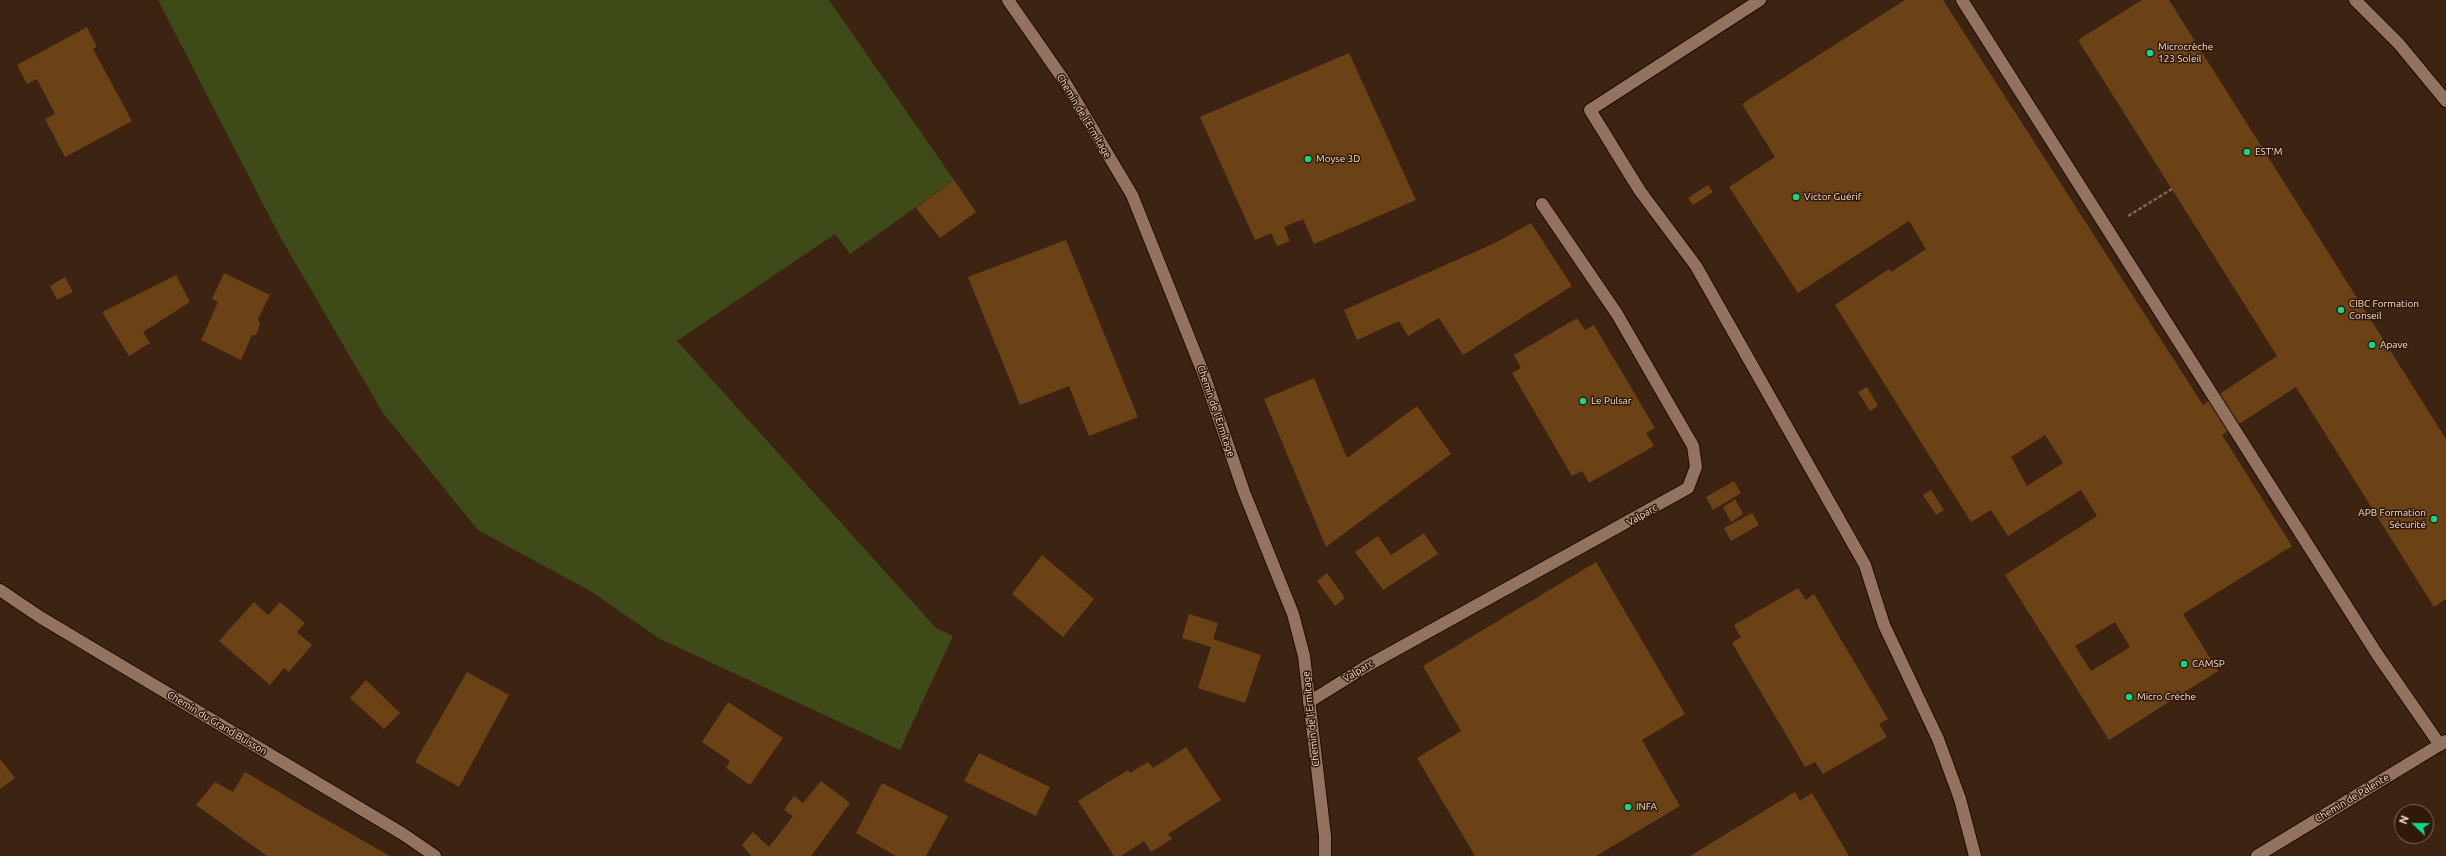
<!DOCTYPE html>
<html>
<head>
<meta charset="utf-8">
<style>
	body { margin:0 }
	#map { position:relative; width:2446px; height:856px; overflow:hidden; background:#3c2312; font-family:Ubuntu,sans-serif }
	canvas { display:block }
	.north { position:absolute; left:2394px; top:804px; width:40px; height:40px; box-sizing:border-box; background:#311908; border:1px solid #7e695a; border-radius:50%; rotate:292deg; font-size:11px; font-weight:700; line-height:16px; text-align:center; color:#f2e0d6 }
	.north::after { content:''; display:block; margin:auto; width:14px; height:18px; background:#0ad98b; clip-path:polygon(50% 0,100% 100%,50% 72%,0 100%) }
</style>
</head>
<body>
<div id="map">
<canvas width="2446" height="856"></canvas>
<div class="north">N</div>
</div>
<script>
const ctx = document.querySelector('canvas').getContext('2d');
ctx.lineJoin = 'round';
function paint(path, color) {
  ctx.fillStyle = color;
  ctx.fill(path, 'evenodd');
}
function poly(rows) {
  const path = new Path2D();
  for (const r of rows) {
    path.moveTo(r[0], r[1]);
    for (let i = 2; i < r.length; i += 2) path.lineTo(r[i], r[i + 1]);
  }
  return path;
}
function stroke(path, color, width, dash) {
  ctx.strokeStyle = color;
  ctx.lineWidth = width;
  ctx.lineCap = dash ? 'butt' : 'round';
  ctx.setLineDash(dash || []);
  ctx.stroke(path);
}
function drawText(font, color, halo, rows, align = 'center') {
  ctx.font = font + ' Ubuntu,sans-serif';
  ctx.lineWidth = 3;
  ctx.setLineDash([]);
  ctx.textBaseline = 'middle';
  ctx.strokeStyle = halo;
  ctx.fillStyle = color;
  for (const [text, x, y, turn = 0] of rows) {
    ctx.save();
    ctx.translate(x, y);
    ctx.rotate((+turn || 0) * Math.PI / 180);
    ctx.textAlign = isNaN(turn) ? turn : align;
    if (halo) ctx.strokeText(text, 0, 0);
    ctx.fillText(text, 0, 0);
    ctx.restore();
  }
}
const green = poly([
	[158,0,829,0,954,180,850,254,835,234,677,341,936,628,953,636,900,750,660,639,592,592,478,530,383,413,278,233]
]);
const building = poly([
	[1905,0,1943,0,2203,405,2277,356,2078,40,2142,0,2169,0,2446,439,2446,599,2434,607,2296,387,2222,435,2292,546,2183,614,2218,671,2109,740,2005,575,2097,516,2081,490,2008,536,1991,510,1971,522,1835,305,1889,269,1891,272,1926,249,1909,221,1798,293,1729,187,1775,157,1742,104],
	[2045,435,2063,463,2027,486,2011,457],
	[2115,622,2130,647,2091,671,2075,646],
	[87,27,97,47,93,49,132,121,65,157,45,119,55,114,37,79,27,84,17,65],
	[1349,53,1416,200,1314,244,1303,219,1284,227,1290,241,1277,246,1271,233,1255,240,1200,117],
	[954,180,976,212,940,238,916,208],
	[1708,185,1713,192,1693,205,1688,198],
	[1531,223,1572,286,1463,355,1439,318,1408,336,1399,321,1357,340,1344,310,1495,243],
	[1066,240,1138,417,1089,436,1069,386,1020,405,968,277],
	[224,273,270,295,258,319,260,325,256,335,252,335,241,360,201,340,218,302,212,299],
	[176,275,190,302,143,332,150,343,129,356,102,312],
	[65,277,73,292,57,300,50,286],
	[1577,318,1585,330,1594,325,1655,428,1646,433,1654,446,1589,483,1582,471,1572,476,1512,373,1521,368,1514,355],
	[1314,378,1347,458,1417,406,1451,454,1326,547,1264,399],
	[1867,387,1878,406,1870,411,1858,392],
	[1734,481,1741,493,1713,510,1706,497],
	[1931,490,1944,510,1936,515,1923,495],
	[1735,499,1743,514,1731,522,1723,507],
	[1752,513,1759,525,1731,541,1724,528],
	[1424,533,1438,554,1383,590,1355,552,1378,536,1391,555],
	[1042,555,1094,599,1063,637,1012,594],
	[1596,562,1685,714,1642,740,1680,806,1596,856,1475,856,1417,758,1461,731,1423,666],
	[1327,573,1345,598,1335,606,1317,581],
	[1798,588,1806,600,1814,594,1888,719,1879,724,1887,737,1823,774,1815,762,1805,767,1732,643,1741,637,1734,625],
	[254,602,268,615,280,602,305,623,297,632,312,645,289,672,284,668,270,685,219,641],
	[1189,614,1218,623,1213,639,1261,655,1245,703,1198,688,1211,647,1182,638],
	[467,672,509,695,459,787,415,762],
	[366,680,400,713,384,729,350,698],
	[728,702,783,738,750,785,726,768,730,761,702,742],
	[1186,747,1221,800,1168,834,1172,839,1151,852,1144,841,1121,856,1114,856,1078,801,1128,770,1130,773,1148,762,1153,768],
	[979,753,1050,787,1036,816,964,781],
	[0,759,15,778,0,789],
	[245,772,311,811,390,856,267,856,196,805,215,782,233,792],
	[821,781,850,803,811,856,751,856,742,845,753,832,769,847,793,816,784,810,794,796,803,803],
	[882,783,948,816,926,856,896,856,856,833],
	[1795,792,1800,801,1812,793,1849,856,1690,856]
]);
const path = poly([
	[2128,216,2172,189]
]);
const lane = poly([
	[1760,0,1590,110,1640,191,1696,266,1865,565,1884,625,1938,739,1960,799],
	[1962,0,2377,654,2440,745],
	[2355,0,2399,44,2446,101],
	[1309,702,1365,667,1688,488,1696,467,1693,446,1617,314,1542,204]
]);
const street = poly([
	[1008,0,1063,79,1132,195,1204,375,1244,492,1293,614,1304,656,1325,836,1325,856],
	[0,590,40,617,403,834,435,856],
	[1960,799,1975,856],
	[2257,856,2446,741]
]);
const markers = [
	[2150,53,4,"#0ad98b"],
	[2247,152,4,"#0ad98b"],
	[1308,159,4,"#0ad98b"],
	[1796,197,4,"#0ad98b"],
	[2341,310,4,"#0ad98b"],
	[2372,345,4,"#0ad98b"],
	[1583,401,4,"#0ad98b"],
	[2434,519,4,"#0ad98b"],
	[2184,664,4,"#0ad98b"],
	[2129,697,4,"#0ad98b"],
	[1628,807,4,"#0ad98b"]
];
const poiNames = [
	["Microcrèche",2158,47],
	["123 Soleil",2158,59],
	["EST’M",2255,152],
	["Moyse 3D",1316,159],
	["Victor Guérif",1804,197],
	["CIBC Formation",2349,304],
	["Conseil",2349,316],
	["Apave",2380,345],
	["Le Pulsar",1591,401],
	["APB Formation",2426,513,"right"],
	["Sécurité",2426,525,"right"],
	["CAMSP",2192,664],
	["Micro Créche",2137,697],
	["INFA",1636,807]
];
const streetNames = [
	["Chemin de l'Ermitage",1084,116,59],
	["Chemin de l'Ermitage",1216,411,71],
	["Valparc",1642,515,-30],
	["Valparc",1358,671,-31],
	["Chemin de l'Ermitage",1311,719,-96],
	["Chemin du Grand Buisson",217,723,31],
	["Chemin de Palente",2352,798,-31]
];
paint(green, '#3f4a19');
paint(building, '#6b4216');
stroke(lane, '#220b00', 14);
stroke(street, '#220b00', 14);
stroke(path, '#7e6759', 2.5, [4, 2]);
stroke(lane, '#91735f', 12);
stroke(street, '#91735f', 12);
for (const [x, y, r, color] of markers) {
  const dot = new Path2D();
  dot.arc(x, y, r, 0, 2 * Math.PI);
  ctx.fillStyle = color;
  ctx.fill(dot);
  stroke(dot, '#311908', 1.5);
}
drawText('10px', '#f2e0d6', '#311908', poiNames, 'left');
drawText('10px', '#f2e0d6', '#311908', streetNames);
</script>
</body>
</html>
